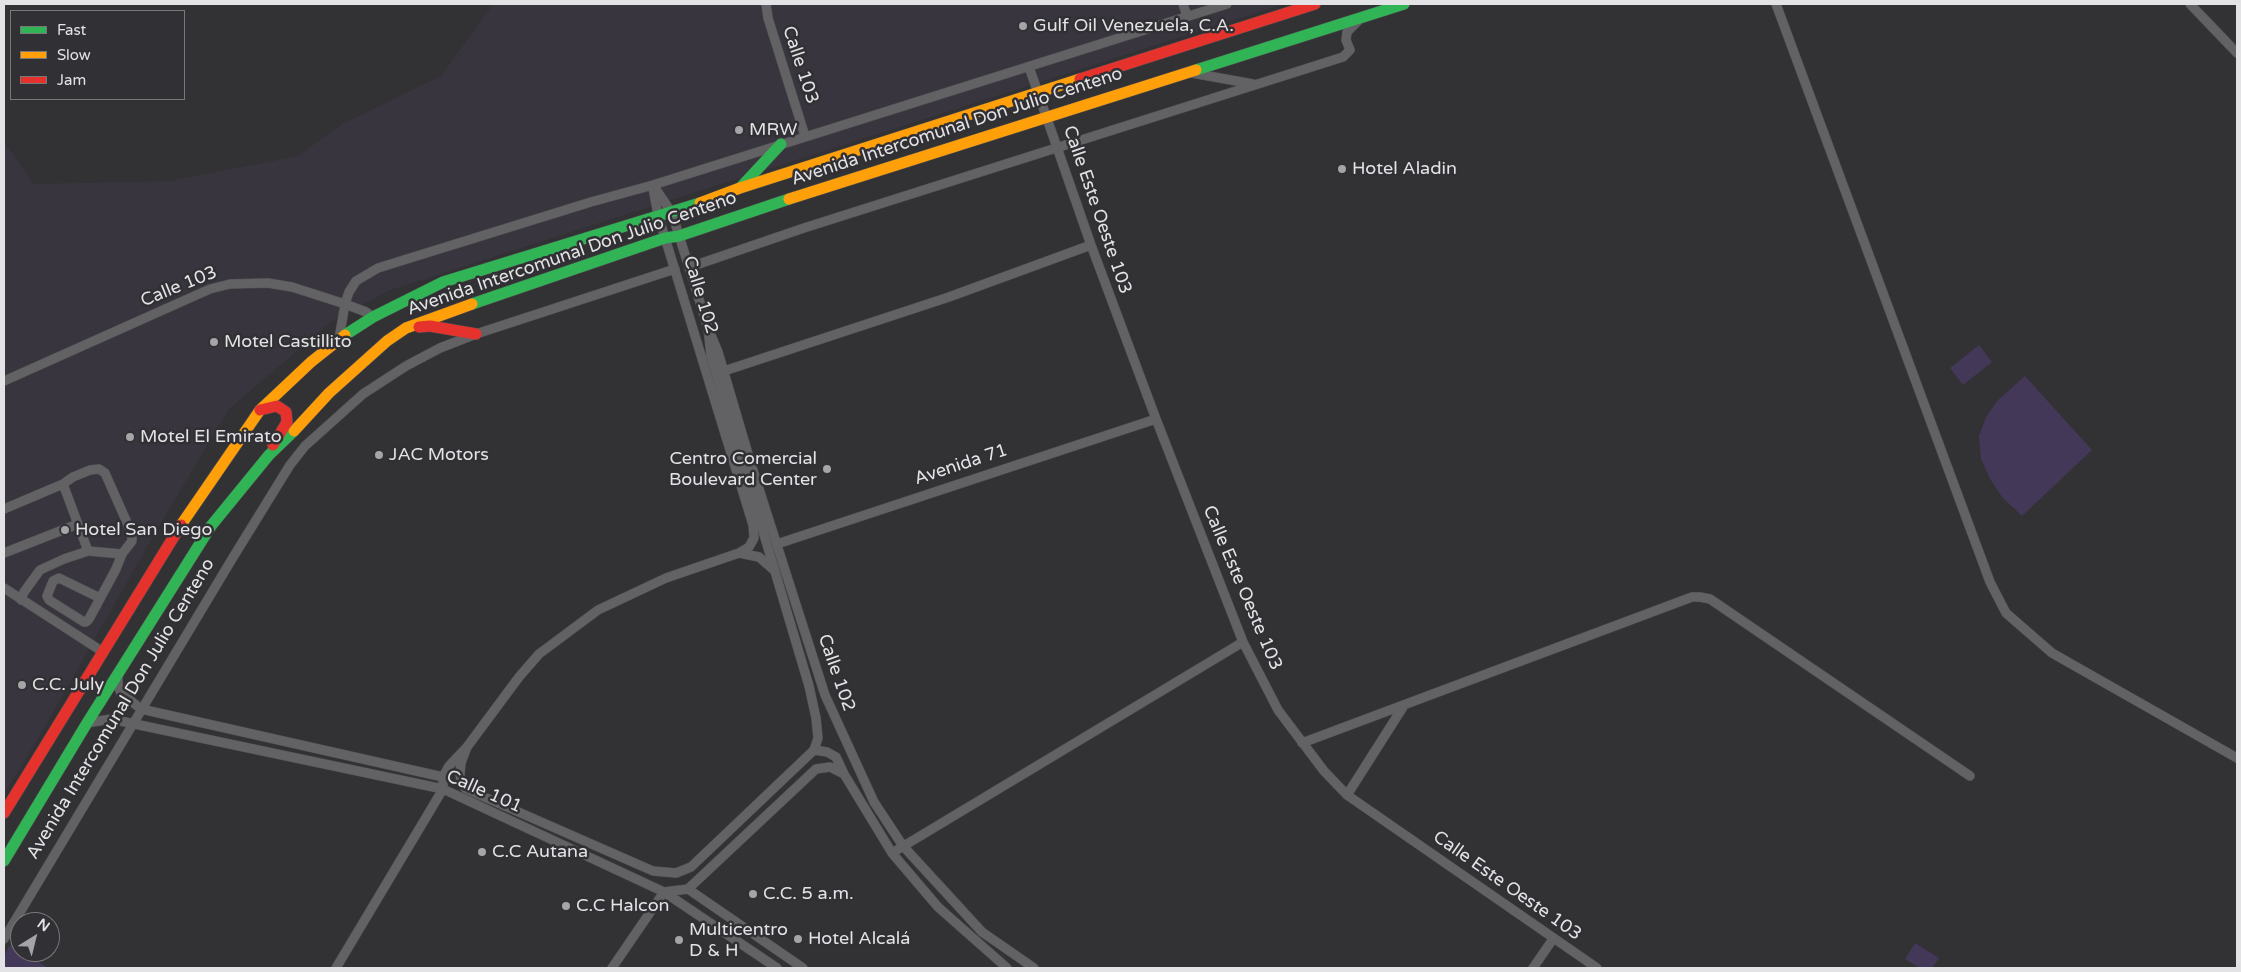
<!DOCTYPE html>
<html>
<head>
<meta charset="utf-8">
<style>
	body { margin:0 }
	#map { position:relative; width:2241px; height:972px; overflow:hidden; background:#323133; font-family:"Varela Round",sans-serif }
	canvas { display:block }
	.frame { position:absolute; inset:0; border:5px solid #e3e2e4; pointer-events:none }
	.legend { position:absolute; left:10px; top:10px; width:175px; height:90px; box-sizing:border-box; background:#313034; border:1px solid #78777a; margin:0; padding:6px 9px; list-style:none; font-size:15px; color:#e3e2e4 }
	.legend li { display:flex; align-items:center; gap:10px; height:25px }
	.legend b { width:25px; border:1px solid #78777a }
	.north { position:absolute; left:10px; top:912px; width:50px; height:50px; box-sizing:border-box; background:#313034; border:1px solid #78777a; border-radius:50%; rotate:36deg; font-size:14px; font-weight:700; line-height:20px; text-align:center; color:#e3e2e4 }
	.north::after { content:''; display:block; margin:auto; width:18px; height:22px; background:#a5a4a6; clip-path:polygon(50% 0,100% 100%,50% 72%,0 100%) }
</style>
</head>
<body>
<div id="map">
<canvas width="2241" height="972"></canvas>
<div class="frame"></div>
<ul class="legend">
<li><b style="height:6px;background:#30b455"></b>Fast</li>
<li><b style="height:6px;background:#ff9f0a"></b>Slow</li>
<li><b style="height:6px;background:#e5322d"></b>Jam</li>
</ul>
<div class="north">N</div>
</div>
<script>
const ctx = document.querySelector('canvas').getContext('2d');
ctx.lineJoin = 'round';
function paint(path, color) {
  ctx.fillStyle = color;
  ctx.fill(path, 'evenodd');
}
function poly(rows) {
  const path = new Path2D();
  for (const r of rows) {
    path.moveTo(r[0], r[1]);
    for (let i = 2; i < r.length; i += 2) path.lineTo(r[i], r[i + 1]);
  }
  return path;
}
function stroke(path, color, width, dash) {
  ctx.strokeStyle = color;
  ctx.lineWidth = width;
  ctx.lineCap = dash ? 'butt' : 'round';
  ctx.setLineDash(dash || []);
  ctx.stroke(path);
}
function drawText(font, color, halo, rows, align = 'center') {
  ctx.font = font + ' "Varela Round",sans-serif';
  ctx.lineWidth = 5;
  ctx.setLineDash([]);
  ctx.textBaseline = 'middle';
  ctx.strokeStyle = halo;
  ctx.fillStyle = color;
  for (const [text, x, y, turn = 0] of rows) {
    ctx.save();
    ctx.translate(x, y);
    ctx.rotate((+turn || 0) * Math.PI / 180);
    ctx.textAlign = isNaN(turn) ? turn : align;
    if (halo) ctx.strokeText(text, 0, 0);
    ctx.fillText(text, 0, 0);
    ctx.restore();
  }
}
const built = poly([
	[493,4,1284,4,390,290,333,320,228,410,151,540,36,742,4,794,4,142,34,184,170,181,298,156,342,124,441,76]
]);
const green = poly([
	[1979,345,1992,362,1963,385,1950,368],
	[2025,376,2092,450,2022,516,2003,498,1990,479,1981,459,1979,436,1986,417,1998,400],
	[1915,943,1939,958,1932,968,1920,968,1905,959],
	[10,945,20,952,49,968,4,968,4,956]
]);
const street = poly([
	[766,4,768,18,805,136],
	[1183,4,1187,16],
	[1776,4,1990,582,2006,613,2052,653,2237,758],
	[2190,4,2237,53],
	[1029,67,1091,245,1156,419,1243,642,1278,710,1324,771,1347,795,1597,968],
	[1192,73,1253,84],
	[653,185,672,213,708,328,718,352,751,464,825,695,874,802,903,846,982,932,1034,968],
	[653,188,658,215,753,525,754,538,749,547,739,553],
	[690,267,804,228,1343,57,1350,50,1346,40,1347,32,1358,21],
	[339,339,345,304,349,292,356,281,378,268,591,202,653,185,1227,4],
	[724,371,949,297,1091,245],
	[4,381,210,289,230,284,268,283,292,287,345,304,366,312,373,317],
	[4,509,63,484],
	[777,544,1156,419],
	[88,551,63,484,73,477,90,470,99,469,105,473,132,534,132,541,122,554],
	[4,553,78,524],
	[4,588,103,652],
	[21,600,24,592,40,570,64,559,88,551,122,554,116,569,89,619,86,622,84,622,49,600,47,596,53,581,59,578,100,598],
	[118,675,118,686,121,693,141,709,443,777],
	[87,723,111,719,443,789,664,892,777,968],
	[1302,743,1692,597,1700,597,1710,599,1970,776],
	[467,747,461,763,460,774,461,783,466,789,653,871,676,873,691,867,814,750,818,738,816,718,809,686,711,356,708,328],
	[814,750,827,752,836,757,844,774,892,853,938,907,1007,968],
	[1347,795,1403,707],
	[892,853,1243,642],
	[688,889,803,968],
	[4,939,232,559,290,465,305,446,363,394,406,366,440,348,476,334,675,269],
	[336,968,443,789,443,777,449,766,467,747,519,677,539,654,598,610,666,578,739,553,759,557,775,571],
	[612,968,664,892,688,889,816,769,830,767,844,774],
	[1533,968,1553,939]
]);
const fast = poly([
	[1196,70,1404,4],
	[741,187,781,144],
	[472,304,665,238,679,236,789,199],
	[345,335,373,317,443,282,700,203],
	[4,861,87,723,211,526,269,455,294,431]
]);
const slow = poly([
	[789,199,1196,70],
	[700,203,740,188,1080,79],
	[294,431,329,393,387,341,406,328,472,304],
	[181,525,260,410,311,362,345,335]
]);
const jam = poly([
	[1080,79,1315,4],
	[419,327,430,326,476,334],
	[260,410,277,406,286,412,287,422,273,445],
	[4,813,181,525]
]);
const markers = [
	[1023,26,5,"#a5a4a6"],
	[739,130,5,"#a5a4a6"],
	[1342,169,5,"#a5a4a6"],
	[214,342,5,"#a5a4a6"],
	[130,437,5,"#a5a4a6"],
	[379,455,5,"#a5a4a6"],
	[827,469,5,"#a5a4a6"],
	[65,530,5,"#a5a4a6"],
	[22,685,5,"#a5a4a6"],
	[482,852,5,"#a5a4a6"],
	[753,894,5,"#a5a4a6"],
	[566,906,5,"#a5a4a6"],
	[798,939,5,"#a5a4a6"],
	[679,940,5,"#a5a4a6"]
];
const poiNames = [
	["Gulf Oil Venezuela, C.A.",1033,26],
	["MRW",749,130],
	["Hotel Aladin",1352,169],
	["Motel Castillito",224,342],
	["Motel El Emirato",140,437],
	["JAC Motors",389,455],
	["Centro Comercial",817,459,"right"],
	["Boulevard Center",817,480,"right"],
	["Hotel San Diego",75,530],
	["C.C. July",32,685],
	["C.C Autana",492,852],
	["C.C. 5 a.m.",763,894],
	["C.C Halcon",576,906],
	["Multicentro",689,930],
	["D & H",689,951],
	["Hotel Alcalá",808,939]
];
const streetNames = [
	["Calle 103",800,65,72],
	["Avenida Intercomunal Don Julio Centeno",957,127,-18],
	["Calle Este Oeste 103",1097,210,71],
	["Avenida Intercomunal Don Julio Centeno",572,254,-19],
	["Calle 103",179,287,-22],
	["Calle 102",700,295,73],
	["Avenida 71",961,465,-18],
	["Calle Este Oeste 103",1242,588,67],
	["Calle 102",836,673,71],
	["Avenida Intercomunal Don Julio Centeno",121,709,-59],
	["Calle 101",484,792,24],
	["Calle Este Oeste 103",1507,886,35]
];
paint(built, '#39353e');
paint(green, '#443859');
stroke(street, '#4f4e50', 10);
stroke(fast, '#4f4e50', 12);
stroke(slow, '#4f4e50', 12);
stroke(jam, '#4f4e50', 12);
stroke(street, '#626163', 9);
stroke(fast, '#30b455', 11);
stroke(slow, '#ff9f0a', 11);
stroke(jam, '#e5322d', 11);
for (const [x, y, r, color] of markers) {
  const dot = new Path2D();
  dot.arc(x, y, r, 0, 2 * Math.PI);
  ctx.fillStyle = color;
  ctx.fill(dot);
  stroke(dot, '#313034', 2);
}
drawText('18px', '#e3e2e4', '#313034', poiNames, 'left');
drawText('18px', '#e3e2e4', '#313034', streetNames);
</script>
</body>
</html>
